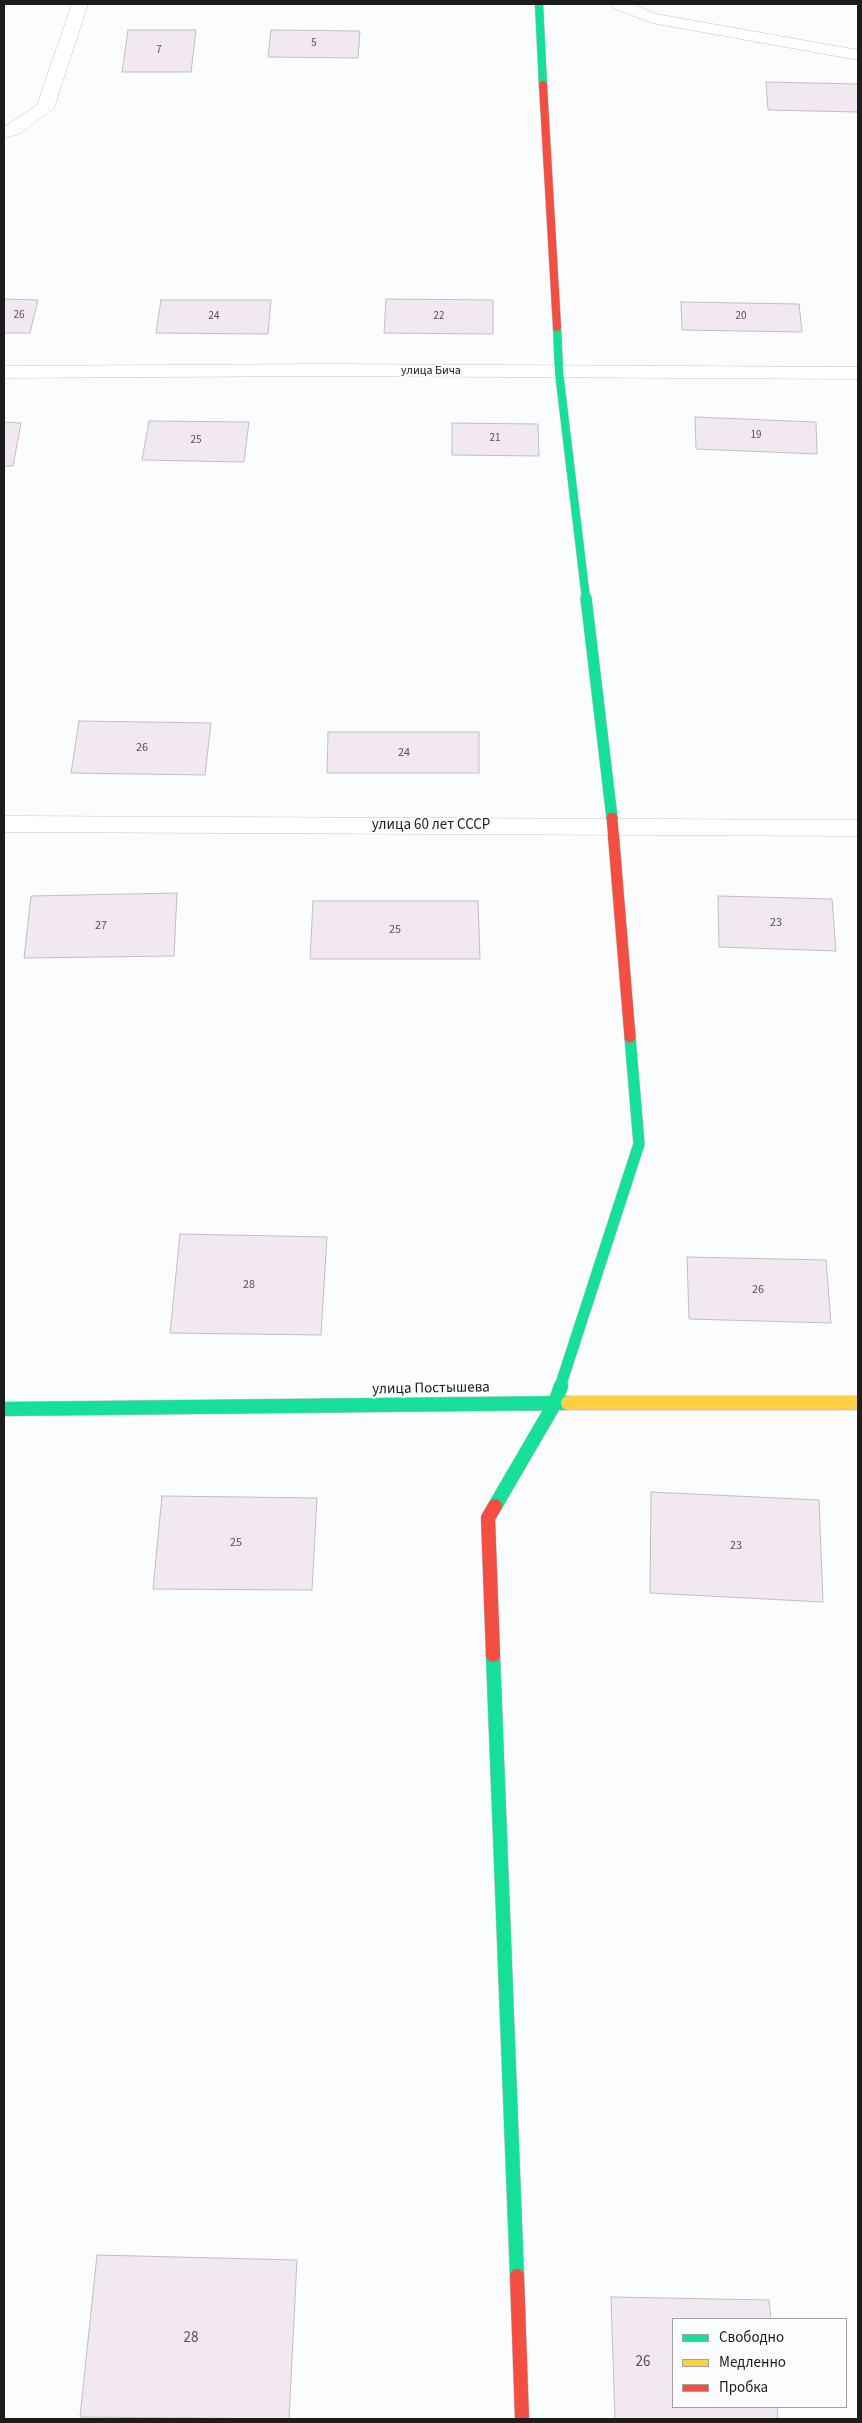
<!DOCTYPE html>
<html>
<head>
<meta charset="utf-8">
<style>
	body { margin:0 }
	#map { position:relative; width:862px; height:2423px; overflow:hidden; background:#fbfcfd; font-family:"Source Sans 3",sans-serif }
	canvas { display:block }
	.frame { position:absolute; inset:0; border:5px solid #1c1c1d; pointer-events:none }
	.legend { position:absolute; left:672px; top:2318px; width:175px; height:90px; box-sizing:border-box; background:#fafcfe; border:1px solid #a1a2a4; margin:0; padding:6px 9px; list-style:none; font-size:15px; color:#1c1c1d }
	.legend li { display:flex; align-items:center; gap:10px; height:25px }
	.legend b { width:25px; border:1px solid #a1a2a4 }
</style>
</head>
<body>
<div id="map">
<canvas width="862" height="2423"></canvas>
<div class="frame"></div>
<ul class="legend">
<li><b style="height:6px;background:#16e098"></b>Свободно</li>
<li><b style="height:6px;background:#ffcf43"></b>Медленно</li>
<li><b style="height:6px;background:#f24e42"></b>Пробка</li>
</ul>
</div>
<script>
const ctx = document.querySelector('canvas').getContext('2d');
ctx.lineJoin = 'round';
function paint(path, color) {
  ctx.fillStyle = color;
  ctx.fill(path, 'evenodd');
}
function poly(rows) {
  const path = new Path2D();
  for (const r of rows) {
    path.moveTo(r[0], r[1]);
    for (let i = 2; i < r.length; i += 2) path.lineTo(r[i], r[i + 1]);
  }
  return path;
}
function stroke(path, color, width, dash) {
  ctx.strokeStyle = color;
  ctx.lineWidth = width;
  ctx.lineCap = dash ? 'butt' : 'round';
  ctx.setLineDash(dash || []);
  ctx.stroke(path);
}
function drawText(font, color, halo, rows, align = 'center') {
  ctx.font = font + ' "Source Sans 3",sans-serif';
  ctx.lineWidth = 5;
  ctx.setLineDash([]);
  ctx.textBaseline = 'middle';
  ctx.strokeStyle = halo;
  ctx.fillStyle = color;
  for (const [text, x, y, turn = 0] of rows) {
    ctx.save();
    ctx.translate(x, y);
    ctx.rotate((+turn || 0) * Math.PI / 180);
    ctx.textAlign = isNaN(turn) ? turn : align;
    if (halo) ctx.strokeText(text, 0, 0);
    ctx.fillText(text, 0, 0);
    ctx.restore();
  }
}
const building = poly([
	[128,30,196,30,191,72,122,72,128,30],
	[271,30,360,31,358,58,268,57,271,30],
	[766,82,858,84,858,112,768,110,766,82],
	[4,299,38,300,30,333,4,333,4,299],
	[386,299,493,300,493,334,384,333,386,299],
	[161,300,271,300,268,334,156,333,161,300],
	[681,302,799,304,802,332,682,330,681,302],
	[695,417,816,422,817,454,696,449,695,417],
	[149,421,249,422,244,462,142,460,149,421],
	[4,422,21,423,13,466,4,466,4,422],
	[452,423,538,424,539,456,452,455,452,423],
	[79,721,211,723,205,775,71,773,79,721],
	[328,732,479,732,479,773,327,773,328,732],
	[177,893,174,956,24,958,31,896,177,893],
	[718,896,832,899,836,951,719,947,718,896],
	[313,901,478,901,480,959,310,959,313,901],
	[180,1234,327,1237,321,1335,170,1333,180,1234],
	[687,1257,826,1260,831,1323,689,1319,687,1257],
	[651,1492,819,1500,823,1602,650,1593,651,1492],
	[162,1496,317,1498,312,1590,153,1589,162,1496],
	[97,2255,297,2260,289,2419,80,2417,97,2255],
	[611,2297,769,2300,771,2319,673,2319,673,2407,777,2407,778,2419,615,2419,611,2297]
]);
const lane = poly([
	[72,4,88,4,54,108,19,134,4,138,4,127,37,105,72,4],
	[611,4,633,4,656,14,858,50,858,60,652,23,613,8,611,4]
]);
const street = poly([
	[326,364,858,367,858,379,326,376,4,378,4,366,326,364],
	[4,816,858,820,858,836,4,832,4,816]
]);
const fastFar2 = poly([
	[539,4,543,85],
	[557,327,559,372,586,599]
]);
const fastFar1 = poly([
	[586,598,612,818],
	[560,1387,639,1144,630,1037]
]);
const fast = poly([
	[4,1409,568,1403],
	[495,1506,555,1403,561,1386],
	[493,1655,517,2276]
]);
const slow = poly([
	[568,1403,858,1403]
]);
const jamFar2 = poly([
	[543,85,557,327]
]);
const jamFar1 = poly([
	[612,818,630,1037]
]);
const jam = poly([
	[493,1655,488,1518,495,1506],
	[517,2276,522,2419]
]);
const farNumbernames = [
	["5",314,44],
	["7",159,51],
	["26",19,316],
	["24",214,317],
	["22",439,317],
	["20",741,317],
	["19",756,436],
	["21",495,439],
	["25",196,441]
];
const farStreetnames = [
	["улица Бича",431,371]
];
const numberNames = [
	["26",142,748],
	["24",404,753],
	["23",776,923],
	["27",101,926],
	["25",395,930],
	["28",249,1285],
	["26",758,1290],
	["25",236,1543],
	["23",736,1546]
];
const streetNames = [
	["улица 60 лет СССР",431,826],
	["улица Постышева",431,1389,-1]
];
const nearNumbernames = [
	["28",191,2339],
	["26",643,2363]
];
paint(building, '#f2e8f2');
stroke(building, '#bfbfc0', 1);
stroke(lane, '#c3c4c5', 1);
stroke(street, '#c3c4c5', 1);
stroke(fastFar2, '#c3c4c5', 9);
stroke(fastFar1, '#c3c4c5', 12);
stroke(fast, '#c3c4c5', 15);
stroke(slow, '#c3c4c5', 15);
stroke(jamFar2, '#c3c4c5', 9);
stroke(jamFar1, '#c3c4c5', 12);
stroke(jam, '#c3c4c5', 15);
paint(lane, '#feffff');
paint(street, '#feffff');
stroke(fastFar2, '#16e098', 8);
stroke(fastFar1, '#16e098', 11);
stroke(fast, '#16e098', 14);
stroke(slow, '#ffcf43', 14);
stroke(jamFar2, '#f24e42', 8);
stroke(jamFar1, '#f24e42', 11);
stroke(jam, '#f24e42', 14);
drawText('11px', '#524f52', null, farNumbernames);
drawText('12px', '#1c1c1d', '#fafcfe', farStreetnames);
drawText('12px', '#524f52', null, numberNames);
drawText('15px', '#1c1c1d', '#fafcfe', streetNames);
drawText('15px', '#524f52', null, nearNumbernames);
</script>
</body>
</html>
